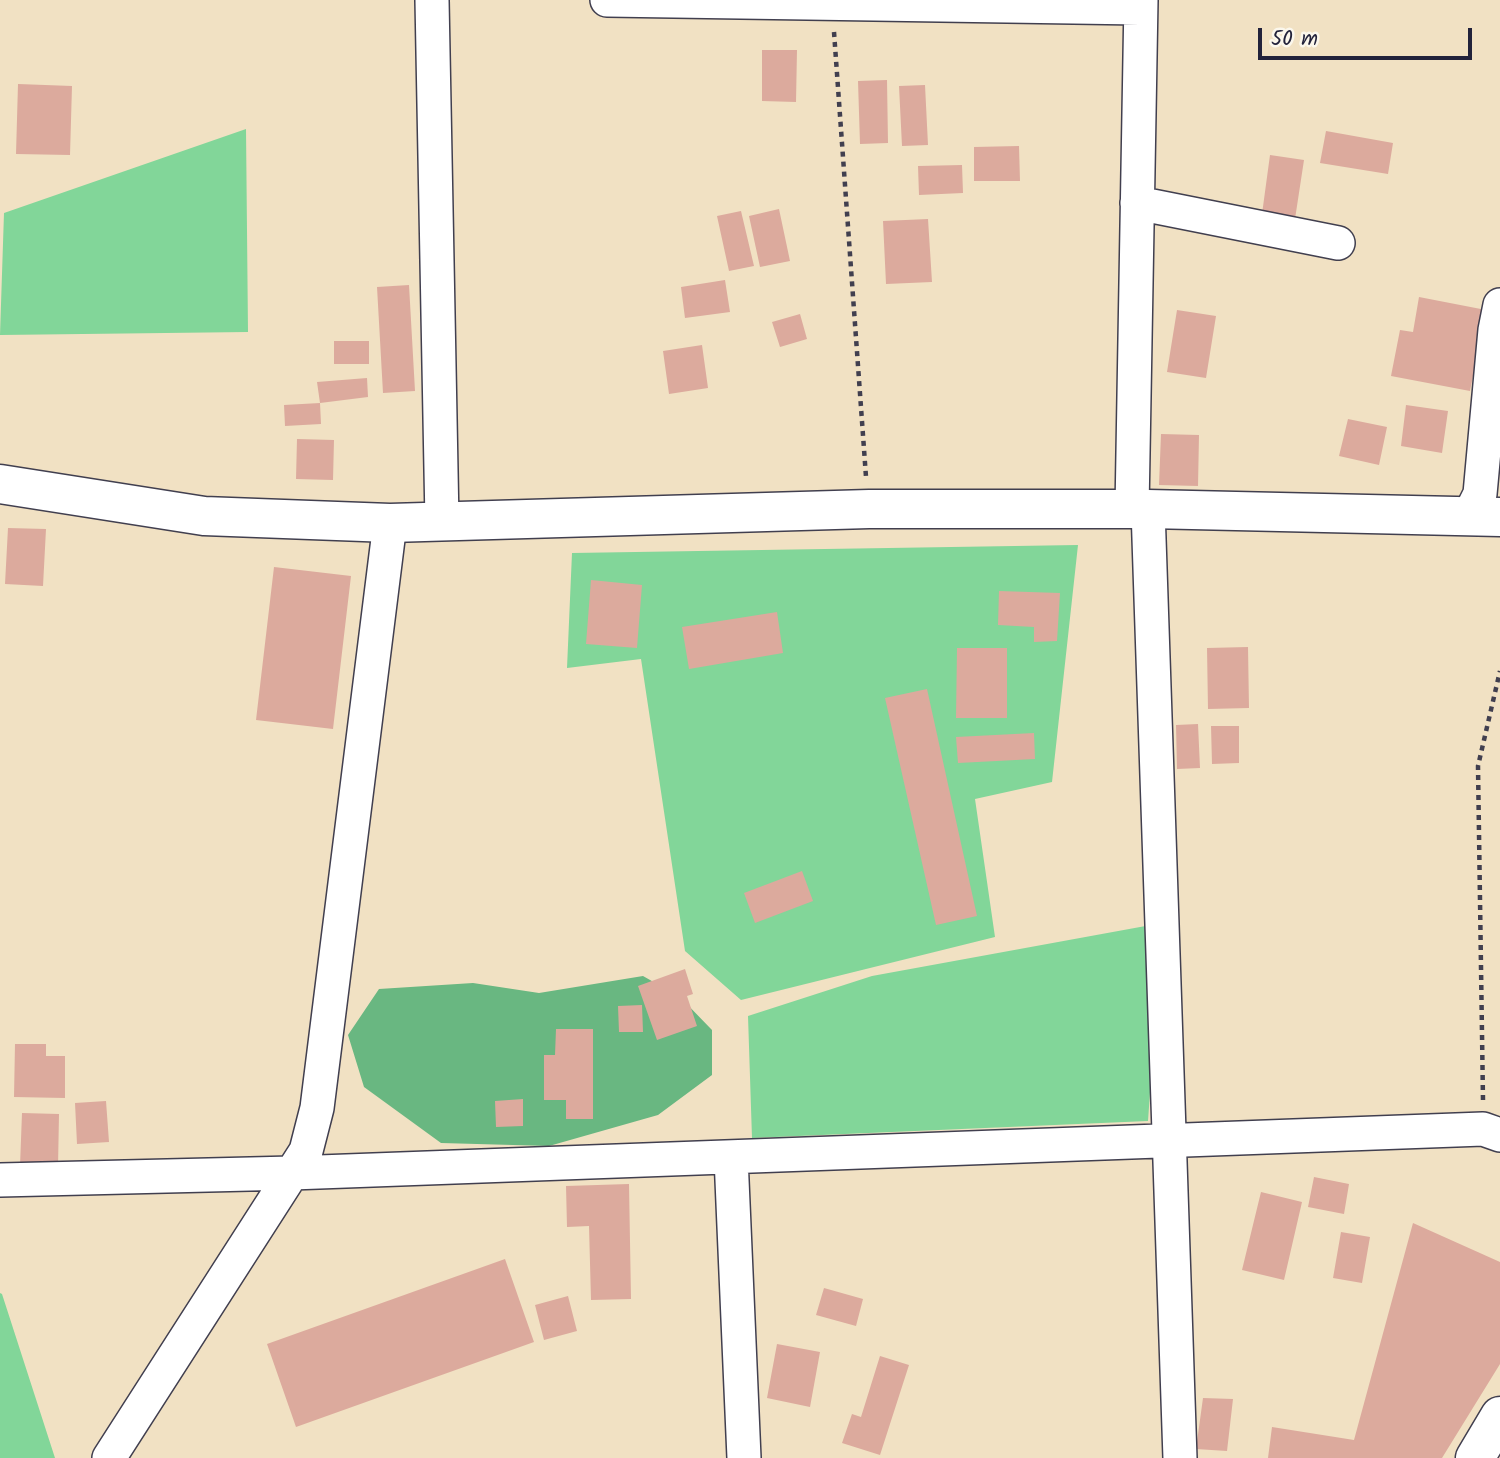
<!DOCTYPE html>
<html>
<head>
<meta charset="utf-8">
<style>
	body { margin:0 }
	#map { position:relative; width:1500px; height:1458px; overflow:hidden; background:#f1e1c3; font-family:Kalam,sans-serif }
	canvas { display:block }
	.scale { position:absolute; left:1258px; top:28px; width:214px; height:32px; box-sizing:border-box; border:4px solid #22223b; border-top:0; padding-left:9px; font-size:21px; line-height:24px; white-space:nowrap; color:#22223b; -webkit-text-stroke:5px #fbf7ec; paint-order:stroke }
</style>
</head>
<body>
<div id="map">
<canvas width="1500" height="1458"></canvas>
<div class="scale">50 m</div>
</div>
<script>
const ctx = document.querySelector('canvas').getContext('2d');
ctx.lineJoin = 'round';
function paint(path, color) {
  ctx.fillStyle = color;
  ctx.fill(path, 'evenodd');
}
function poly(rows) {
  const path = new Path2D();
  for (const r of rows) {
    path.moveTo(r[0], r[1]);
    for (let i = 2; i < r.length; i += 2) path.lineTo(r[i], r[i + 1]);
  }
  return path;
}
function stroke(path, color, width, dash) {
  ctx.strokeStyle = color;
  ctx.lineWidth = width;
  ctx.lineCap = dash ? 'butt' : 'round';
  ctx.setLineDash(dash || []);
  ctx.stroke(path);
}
const green = poly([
	[246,129,248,332,0,335,4,213],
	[1078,545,1052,782,975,799,995,937,741,1000,685,951,641,659,567,668,572,553],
	[1162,923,1148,1121,752,1138,748,1016,872,976],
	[0,1293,2,1294,55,1458,0,1458]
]);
const forest = poly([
	[643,976,680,997,712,1030,712,1075,658,1115,549,1146,441,1143,364,1087,348,1035,379,989,473,983,539,993]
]);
const building = poly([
	[762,50,797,50,796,102,762,101],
	[887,80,888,143,860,144,858,81],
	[18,84,72,86,70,155,16,154],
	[925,85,928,145,902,146,899,86],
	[1326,131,1393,143,1388,174,1320,163],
	[1019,146,1020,181,974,181,974,147],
	[1270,155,1304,160,1295,219,1262,214],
	[962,165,963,193,919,195,918,166],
	[779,209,790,261,760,267,749,216],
	[741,211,754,266,729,271,717,216],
	[928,219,932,282,886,284,883,221],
	[725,280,730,312,685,318,681,287],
	[409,285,415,391,383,393,377,287],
	[1419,297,1486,310,1470,391,1391,376,1400,330,1413,332],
	[1177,310,1216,316,1206,378,1167,372],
	[800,314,807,339,780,347,772,322],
	[334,341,369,341,369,364,334,364],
	[702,345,708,388,669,394,663,351],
	[367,378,368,397,320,403,317,382],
	[320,403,321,424,285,426,284,405],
	[1406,405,1448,411,1442,453,1401,446],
	[1348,419,1387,427,1379,465,1339,456],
	[1161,434,1199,435,1198,486,1159,485],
	[297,439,334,440,333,480,296,479],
	[8,528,46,529,43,586,5,584],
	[274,567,351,576,333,729,256,720],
	[591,580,642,585,637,648,586,644],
	[999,591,1060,593,1057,641,1034,642,1034,627,998,625],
	[777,612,783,653,689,669,682,627],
	[1248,647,1249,708,1208,709,1207,648],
	[957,648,1007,648,1007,718,956,718],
	[927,689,977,916,936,925,885,698],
	[1198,724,1200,768,1177,769,1176,725],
	[1211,726,1239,726,1239,763,1212,764],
	[1034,733,1035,759,958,763,956,737],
	[802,871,813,901,755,923,744,893],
	[685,969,693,994,687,996,697,1026,657,1040,638,986],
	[642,1005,643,1032,619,1032,618,1006],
	[556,1029,593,1029,593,1119,566,1119,566,1100,544,1100,544,1055,555,1055],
	[15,1044,46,1044,46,1056,65,1056,65,1098,14,1097],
	[523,1099,523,1126,496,1127,495,1101],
	[106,1101,109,1142,77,1144,75,1103],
	[22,1113,59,1114,58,1167,20,1166],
	[1314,1177,1349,1184,1344,1214,1308,1207],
	[629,1184,631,1299,591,1300,589,1226,567,1227,566,1186],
	[1261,1192,1302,1202,1284,1280,1242,1270],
	[1413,1223,1500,1262,1500,1364,1442,1458,1268,1458,1272,1427,1354,1440],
	[1341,1232,1370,1237,1362,1283,1333,1278],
	[505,1259,534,1342,296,1427,267,1344],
	[824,1288,863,1299,856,1326,816,1315],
	[568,1296,577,1331,544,1340,535,1305],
	[777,1344,820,1352,810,1407,767,1398],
	[880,1356,909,1365,880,1455,842,1443,852,1414,861,1417],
	[1203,1398,1233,1399,1227,1451,1196,1449]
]);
const path = poly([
	[834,32,866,477],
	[1483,1100,1478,766,1500,671]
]);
const minor = poly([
	[432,0,442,522],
	[607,0,1140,8],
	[1137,203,1338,243],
	[1132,509,1141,0],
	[1148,509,1180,1458],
	[1469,516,1480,494,1495,330,1500,305],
	[731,1157,744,1458],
	[0,1180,292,1173,1483,1129,1500,1135],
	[109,1458,306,1151,317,1108,390,523]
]);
const tertiary = poly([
	[0,484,204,516,390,523,869,509,1148,509,1500,517],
	[1475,1458,1500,1416]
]);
paint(green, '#82d699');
paint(forest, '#69b781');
paint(building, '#dcaa9d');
stroke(minor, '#413f4f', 36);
stroke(tertiary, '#413f4f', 41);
stroke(path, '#413f4f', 4.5, [5, 5]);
stroke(minor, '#fff', 33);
stroke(tertiary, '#fff', 38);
</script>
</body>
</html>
